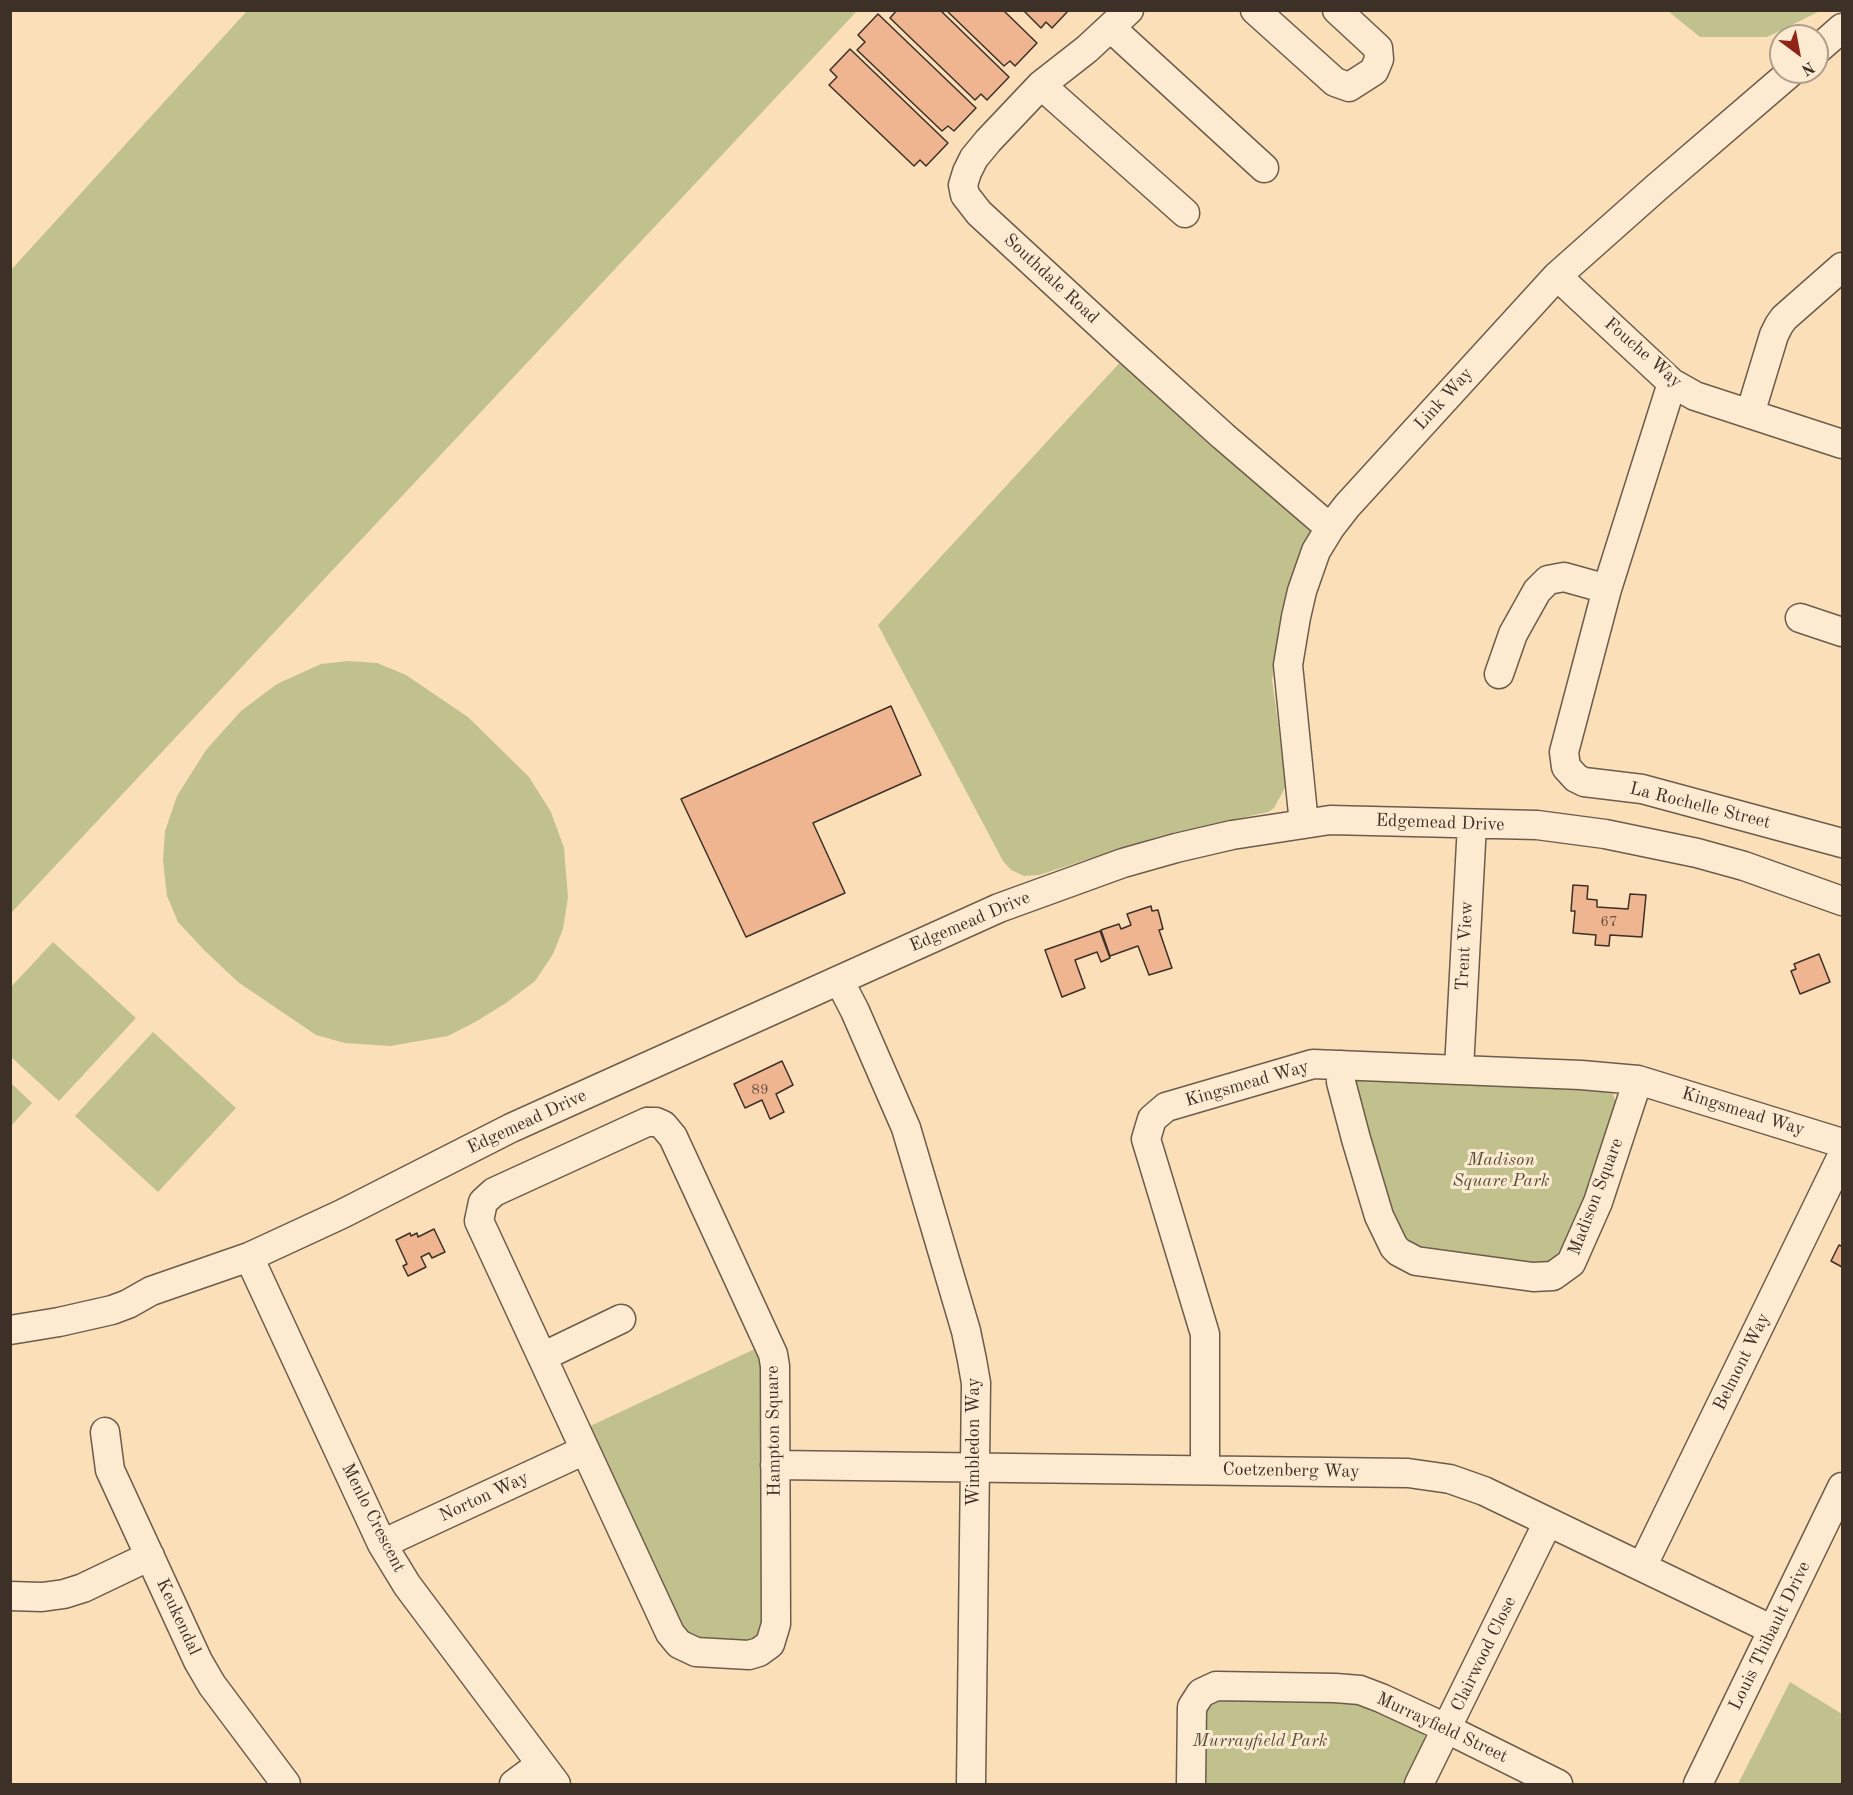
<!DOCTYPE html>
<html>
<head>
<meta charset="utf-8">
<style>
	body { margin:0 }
	#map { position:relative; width:1853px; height:1795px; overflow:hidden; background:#fbdfb8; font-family:"Old Standard TT",serif }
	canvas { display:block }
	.frame { position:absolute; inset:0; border:12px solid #3d3027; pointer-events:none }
	.north { position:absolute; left:1769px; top:24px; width:60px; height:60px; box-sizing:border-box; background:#fcead1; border:2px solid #b0a08d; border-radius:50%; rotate:148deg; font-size:16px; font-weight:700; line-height:24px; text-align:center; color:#3d3027 }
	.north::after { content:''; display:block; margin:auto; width:21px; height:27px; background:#8f2418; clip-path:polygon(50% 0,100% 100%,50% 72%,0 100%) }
</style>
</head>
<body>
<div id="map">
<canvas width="1853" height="1795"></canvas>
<div class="frame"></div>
<div class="north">N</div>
</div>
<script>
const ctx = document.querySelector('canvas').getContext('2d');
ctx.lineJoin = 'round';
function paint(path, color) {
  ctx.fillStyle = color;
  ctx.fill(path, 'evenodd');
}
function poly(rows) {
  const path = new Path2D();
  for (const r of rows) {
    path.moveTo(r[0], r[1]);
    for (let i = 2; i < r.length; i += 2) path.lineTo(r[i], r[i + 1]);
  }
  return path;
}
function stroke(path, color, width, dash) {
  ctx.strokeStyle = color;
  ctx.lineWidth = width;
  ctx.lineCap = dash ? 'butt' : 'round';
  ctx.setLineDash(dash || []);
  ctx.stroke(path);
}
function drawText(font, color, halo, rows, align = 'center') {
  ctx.font = font + ' "Old Standard TT",serif';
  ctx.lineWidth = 6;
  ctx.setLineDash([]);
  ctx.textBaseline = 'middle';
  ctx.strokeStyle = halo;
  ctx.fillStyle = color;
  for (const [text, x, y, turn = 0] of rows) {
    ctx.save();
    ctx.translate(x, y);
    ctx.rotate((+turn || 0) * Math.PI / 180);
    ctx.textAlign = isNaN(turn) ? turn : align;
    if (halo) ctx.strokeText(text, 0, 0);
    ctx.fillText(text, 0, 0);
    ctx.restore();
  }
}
const green = poly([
	[247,11,857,11,11,913,11,270],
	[1668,11,1820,11,1767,37,1700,37],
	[1124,358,1314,527,1291,594,1272,679,1286,786,1274,808,1268,812,1163,835,1039,875,1024,876,1011,870,1003,861,878,625],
	[348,661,377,663,406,675,468,717,529,777,551,812,564,848,568,897,563,929,553,954,535,981,506,1003,477,1021,448,1036,390,1046,345,1043,316,1035,238,982,204,950,178,922,167,896,163,861,165,831,177,796,206,750,241,711,277,684,321,664],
	[53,942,136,1018,59,1101,10,1056,11,987],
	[153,1032,236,1108,158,1192,75,1116],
	[1362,1076,1609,1089,1613,1094,1617,1106,1569,1249,1547,1265,1400,1245,1355,1085],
	[11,1083,32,1103,11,1126,10,1126],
	[759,1347,763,1357,764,1630,754,1643,701,1642,684,1635,586,1428],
	[1790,1682,1842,1714,1842,1784,1738,1784],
	[1213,1698,1347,1699,1422,1730,1427,1742,1409,1784,1201,1784,1202,1714]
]);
const building = poly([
	[897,10,940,10,1009,77,987,100,981,94,975,100,890,18,897,10],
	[946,10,1003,10,1037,43,1015,66,1010,61,1004,66,946,10],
	[1023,10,1069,10,1052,28,1046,22,1041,28,1023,10],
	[878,14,976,108,954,131,948,126,942,131,857,50,865,42,858,35,878,14],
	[850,49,948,143,926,166,920,160,914,166,829,85,837,77,830,70,850,49],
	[891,706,921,775,813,823,845,893,746,937,681,799,891,706],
	[1573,885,1588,886,1587,899,1597,900,1597,907,1628,909,1630,894,1646,895,1642,937,1610,935,1609,946,1595,945,1596,935,1573,933,1575,911,1571,911,1573,885],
	[1151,906,1152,911,1158,910,1163,929,1159,930,1172,968,1149,975,1138,946,1110,956,1101,930,1119,924,1121,929,1131,925,1127,914,1151,906],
	[1100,931,1110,958,1101,962,1097,952,1075,960,1085,988,1062,997,1045,950,1100,931],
	[1819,954,1830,982,1800,994,1791,971,1796,969,1794,964,1819,954],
	[782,1061,793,1085,776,1094,784,1112,770,1119,762,1100,745,1108,734,1084,782,1061],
	[434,1229,445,1252,432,1258,429,1253,421,1257,426,1267,408,1276,403,1266,407,1264,396,1240,410,1233,411,1236,417,1233,418,1237,434,1229],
	[1842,1244,1842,1267,1831,1261,1839,1245,1841,1246,1842,1244]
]);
const minor = poly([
	[1129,10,1087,49,1041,85,988,141,974,158,967,172,963,185,965,195,979,213,1119,342,1223,436,1330,528],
	[1255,10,1335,82,1349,87,1374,71,1379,59,1378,48,1337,10],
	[1111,28,1264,168],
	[1817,50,1842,28],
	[1041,85,1185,213],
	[1557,276,1672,383,1695,396,1842,444],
	[1672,383,1607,589,1564,752,1566,767,1576,778,1584,782,1642,789,1842,843],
	[1750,414,1774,335,1779,325,1784,318,1842,267],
	[1800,618,1842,632],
	[1499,674,1513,634,1537,591,1548,580,1564,577,1607,589],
	[1304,824,1288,665,1296,617,1302,591,1316,551,1330,528,1347,506,1557,276,1656,188,1791,72],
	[839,980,855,1011,906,1128,966,1331,972,1360,976,1383,971,1784],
	[1341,1065,1341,1082,1356,1139,1379,1216,1394,1247,1399,1252,1416,1261,1533,1277,1553,1276,1571,1263,1598,1202,1638,1080],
	[1459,1069,1472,824],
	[647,1122,656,1122,663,1125,673,1137,773,1354,775,1366,776,1624,770,1644,759,1652,749,1655,696,1652,679,1644,670,1633,479,1221,483,1202,494,1192,647,1122],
	[249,1257,382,1544,407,1585,556,1784],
	[10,1330,59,1322,112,1310,128,1304,151,1291,249,1257,342,1214,511,1128,999,908,1123,863,1176,848,1232,835,1330,820,1537,825,1605,834,1697,853,1744,866,1842,901],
	[542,1357,621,1319],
	[105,1432,110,1470,198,1661,212,1685,286,1784],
	[775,1465,1408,1473,1450,1479,1484,1491,1773,1630],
	[1205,1469,1205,1334,1146,1139,1152,1119,1166,1107,1313,1064,1581,1075,1638,1080,1842,1143],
	[382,1544,585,1450],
	[1642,1567,1842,1156],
	[10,1596,42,1597,64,1594,83,1588,150,1556],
	[514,1784,541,1764],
	[1191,1784,1192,1707,1201,1693,1216,1686,1335,1688,1360,1690,1381,1698,1433,1722,1558,1784],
	[1419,1784,1548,1522],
	[1698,1784,1842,1487]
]);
const numberNames = [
	["67",1609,922],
	["89",760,1090]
];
const streetNames = [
	["Southdale Road",1051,279,43],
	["Fouche Way",1643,353,41],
	["Link Way",1444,399,-48],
	["La Rochelle Street",1700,806,14],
	["Edgemead Drive",1440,823,2],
	["Edgemead Drive",970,922,-23],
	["Trent View",1465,946,-87],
	["Kingsmead Way",1247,1084,-16],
	["Kingsmead Way",1743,1112,17],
	["Edgemead Drive",527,1122,-25],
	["Madison Square",1596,1197,-69],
	["Belmont Way",1742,1362,-64],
	["Hampton Square",774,1431,-91],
	["Wimbledon Way",974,1442,-90],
	["Coetzenberg Way",1291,1471,1],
	["Norton Way",484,1497,-25],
	["Menlo Crescent",373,1518,63],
	["Keukendal",178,1617,65],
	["Louis Thibault Drive",1770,1636,-64],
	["Clairwood Close",1484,1654,-64],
	["Murrayfield Street",1442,1728,25]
];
const parkNames = [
	["Madison",1501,1160],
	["Square Park",1501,1181],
	["Murrayfield Park",1260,1741]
];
paint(green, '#c1c18d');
paint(building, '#efb591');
stroke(building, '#3d3027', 1.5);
stroke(minor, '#6c5c4b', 31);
stroke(minor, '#fcead1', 28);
drawText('15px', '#6a5142', null, numberNames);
drawText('18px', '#3d3027', '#fcead1', streetNames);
drawText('italic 18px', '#574d3b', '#fcead1', parkNames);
</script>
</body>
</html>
